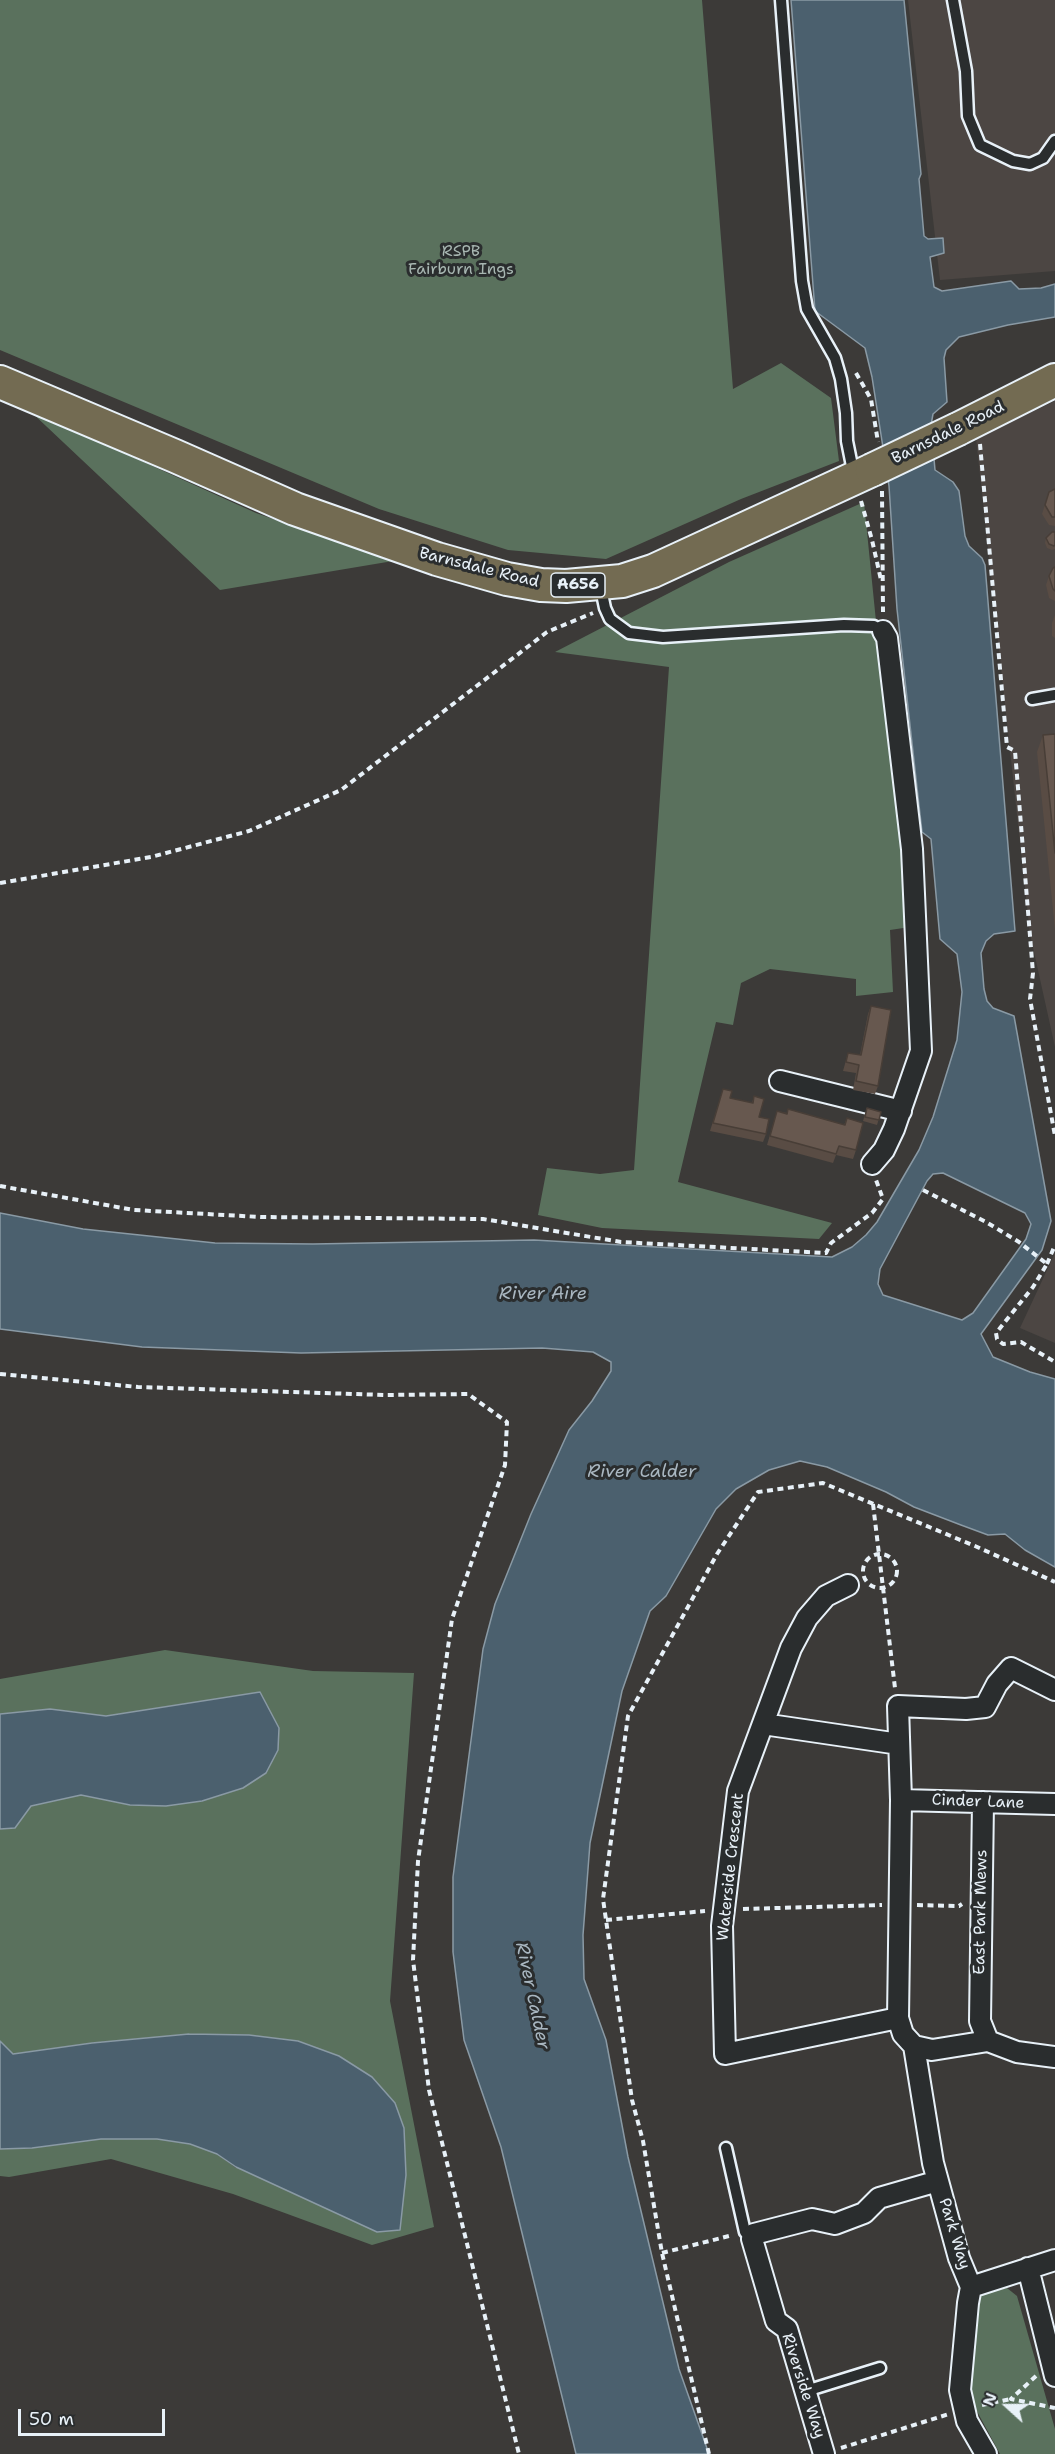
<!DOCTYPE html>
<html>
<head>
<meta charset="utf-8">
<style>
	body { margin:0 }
	#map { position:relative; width:1055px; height:2454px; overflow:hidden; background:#3c3a38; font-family:"Shantell Sans",sans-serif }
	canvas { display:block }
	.north { position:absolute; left:977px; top:2376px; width:60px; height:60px; -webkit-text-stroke:4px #2a2d2e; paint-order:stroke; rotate:291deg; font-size:16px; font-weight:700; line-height:24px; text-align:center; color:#e8f1f8 }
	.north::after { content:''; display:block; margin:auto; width:21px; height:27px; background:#e8f1f8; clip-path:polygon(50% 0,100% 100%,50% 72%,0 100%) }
	.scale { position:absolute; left:18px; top:2409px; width:147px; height:27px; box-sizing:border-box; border:3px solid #e8f1f8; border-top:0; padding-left:8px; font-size:18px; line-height:21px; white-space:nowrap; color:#e8f1f8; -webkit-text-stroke:4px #2a2d2e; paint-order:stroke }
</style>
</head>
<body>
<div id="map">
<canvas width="1055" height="2454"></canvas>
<div class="north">N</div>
<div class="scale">50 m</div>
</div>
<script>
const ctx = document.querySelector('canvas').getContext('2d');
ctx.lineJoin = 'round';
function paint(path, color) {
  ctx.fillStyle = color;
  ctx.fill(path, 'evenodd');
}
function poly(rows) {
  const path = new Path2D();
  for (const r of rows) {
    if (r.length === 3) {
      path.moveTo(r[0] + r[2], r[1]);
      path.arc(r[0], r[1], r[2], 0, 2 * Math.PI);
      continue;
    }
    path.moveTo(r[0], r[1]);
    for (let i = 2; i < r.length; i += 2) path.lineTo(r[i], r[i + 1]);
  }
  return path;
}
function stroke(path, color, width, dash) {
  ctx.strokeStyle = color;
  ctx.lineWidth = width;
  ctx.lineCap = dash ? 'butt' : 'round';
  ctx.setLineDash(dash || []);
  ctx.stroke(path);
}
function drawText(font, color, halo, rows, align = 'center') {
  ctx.font = font + ' "Shantell Sans",sans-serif';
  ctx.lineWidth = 6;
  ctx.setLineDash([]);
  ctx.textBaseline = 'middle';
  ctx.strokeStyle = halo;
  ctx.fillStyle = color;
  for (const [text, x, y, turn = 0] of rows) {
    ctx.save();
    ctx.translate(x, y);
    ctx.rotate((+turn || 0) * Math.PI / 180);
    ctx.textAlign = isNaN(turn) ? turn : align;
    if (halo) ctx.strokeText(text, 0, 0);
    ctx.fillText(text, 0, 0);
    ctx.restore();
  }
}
const built = poly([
	[908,0,1055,0,1055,271,940,280],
	[1055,401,1055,1047,1030,934,976,438],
	[1055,1253,1055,1343,1020,1328]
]);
const green = poly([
	[0,0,702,0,733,389,781,363,831,398,839,461,741,499,606,559,508,550,379,509,0,350],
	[29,410,256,513,393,561,220,590],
	[864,502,881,671,910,927,890,930,893,992,856,996,856,979,770,969,741,983,733,1025,716,1022,678,1182,832,1223,819,1239,602,1228,538,1215,547,1168,600,1174,634,1170,669,667,555,652,729,562],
	[165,1650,313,1671,414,1673,390,2001,434,2227,372,2245,233,2194,111,2159,9,2177,0,2176,0,2149,32,2148,101,2139,158,2139,190,2144,217,2154,236,2168,404,2128,395,2103,372,2077,339,2056,298,2041,249,2035,189,2034,92,2043,13,2054,0,2041,0,1829,15,1828,31,1806,81,1795,130,1805,202,1801,243,1788,266,1773,279,1728,260,1692,106,1716,50,1709,0,1714,0,1679],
	[1007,2288,1017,2296,1055,2429,1055,2454,1000,2454,972,2402,972,2362,979,2293]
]);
const water = poly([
	[791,0,904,0,921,174,919,179,924,236,928,239,943,238,944,253,930,257,934,287,942,291,1011,281,1019,289,1041,288,1055,284,1055,317,1008,325,959,337,946,350,944,358,947,402,933,414,931,425,935,470,953,482,959,491,965,536,969,546,982,558,985,565,1015,931,994,934,986,941,981,953,984,989,987,1001,993,1008,1014,1016,1051,1221,1042,1250,981,1334,993,1357,1030,1372,1055,1379,1055,1567,1025,1550,1005,1534,988,1535,961,1525,914,1507,886,1492,827,1467,800,1461,769,1470,736,1489,716,1509,666,1596,650,1611,622,1691,590,1843,583,1935,584,1979,606,2040,628,2157,679,2369,709,2454,576,2454,501,2147,464,2040,453,1952,453,1877,483,1649,495,1604,531,1514,569,1430,592,1401,611,1371,611,1362,593,1352,542,1348,301,1353,142,1347,0,1329,0,1213,83,1229,215,1243,313,1244,534,1240,832,1257,852,1247,866,1235,877,1222,919,1150,933,1117,957,1040,962,992,957,954,940,939,931,839,922,832,897,609,889,486,872,377,865,348,815,311,791,0],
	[943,1173,1025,1213,1031,1224,1026,1239,973,1313,962,1320,883,1295,878,1284,880,1269,927,1181,933,1174,943,1173],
	[260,1692,279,1728,278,1750,266,1773,243,1788,202,1801,166,1806,130,1805,81,1795,31,1806,15,1828,0,1829,0,1714,50,1709,106,1716,260,1692],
	[189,2034,249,2035,298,2041,339,2056,372,2077,395,2103,404,2128,406,2175,400,2230,377,2232,236,2167,217,2154,190,2144,157,2139,101,2139,32,2148,0,2149,0,2041,13,2054,92,2043,189,2034]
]);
const path = poly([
	[856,373,871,399,878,442],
	[980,444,1007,747,1015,751,1033,973,1030,999,1055,1136],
	[882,491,883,612],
	[861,501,872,540,881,580],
	[0,883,151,857,249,831,341,790,547,632,593,613],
	[0,1186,134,1210,261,1217,483,1219,621,1242,826,1253,831,1243,872,1213,883,1199,876,1180],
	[923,1190,986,1222,1019,1242,1047,1264,1033,1287,996,1333,997,1339,1003,1344,1021,1342,1055,1362],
	[1047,1264,1055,1245],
	[0,1374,138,1387,385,1395,468,1394,507,1422,505,1465,452,1619,418,1861,413,1960,429,2090,519,2454],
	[873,1504,895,1688],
	[880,1571,17],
	[917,1905,959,1906,962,1904],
	[743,1909,882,1905],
	[606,1920,705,1911],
	[662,2253,733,2235],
	[1036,2376,1011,2399,1055,2408],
	[982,2405,1011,2399],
	[841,2448,949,2414],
	[709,2454,662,2253,643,2141,632,2100,603,1899,628,1716,717,1554,758,1492,823,1483,975,1546,1055,1582]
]);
const lane = poly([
	[781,0,802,281,807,309,835,358,841,379,846,413,847,441,854,476],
	[953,0,966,71,968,116,980,145,1013,161,1030,164,1043,158,1055,141],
	[600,584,605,608,610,619,629,633,663,637,844,625,874,626,883,631],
	[1032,699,1055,695],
	[726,2148,745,2232,752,2239],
	[806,2391,880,2368]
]);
const street = poly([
	[780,1081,901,1111],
	[872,1164,884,1150,894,1129,921,1051,912,849,887,638,883,631],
	[848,1585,826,1596,807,1618,791,1648,738,1791,722,1926,725,2054,898,2018],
	[763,1724,899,1744],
	[901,1800,1055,1804],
	[983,1802,980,2021,988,2041,1017,2052,1055,2057],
	[988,2041,932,2050,914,2046,903,2034,898,2018,901,1800,898,1706,966,1709,985,1707,997,1684,1011,1668,1055,1690],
	[914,2046,933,2163,959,2258,971,2287,968,2303,960,2390,967,2421,986,2454],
	[1028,2268,1055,2376],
	[971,2287,1055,2260],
	[824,2454,787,2329,776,2321,752,2239,754,2234,812,2219,835,2224,864,2213,879,2198,938,2181]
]);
const primary = poly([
	[0,382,175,456,295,509,437,559,507,579,541,585,566,586,622,581,653,571,872,470],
	[958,429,1055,380]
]);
const primaryBridge = poly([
	[872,470,958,429]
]);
const wall = poly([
	[1055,489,1055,526,1049,525,1042,514,1049,492],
	[1055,532,1055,549,1052,550,1047,548,1045,543,1046,538],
	[1055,567,1055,601,1049,598,1046,585,1049,576],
	[1055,615,1055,638,1052,636,1052,623],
	[1055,734,1055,930,1037,752,1043,735],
	[871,1006,878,1086,875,1094,853,1090,856,1073,843,1071,848,1053,860,1055,868,1014],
	[723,1089,730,1098,752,1103,754,1096,759,1117,766,1134,763,1142,710,1131],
	[867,1108,881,1112,877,1125,863,1121],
	[777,1111,844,1125,847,1118,856,1150,853,1159,836,1155,833,1163,767,1145]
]);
const building = poly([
	[1055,489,1055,517,1052,517,1045,505,1049,492,1055,489],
	[1052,532,1055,532,1055,545,1054,546,1049,544,1046,538,1052,532],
	[1055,567,1055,591,1053,589,1049,576,1053,568,1055,567],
	[1055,734,1055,853,1043,735,1055,734],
	[871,1006,891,1010,878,1086,856,1081,859,1065,846,1062,848,1053,861,1055,871,1006],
	[723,1089,732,1091,730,1098,753,1103,754,1096,764,1099,759,1117,769,1119,766,1134,713,1123,723,1089],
	[867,1108,881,1112,879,1120,865,1117,867,1108],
	[788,1109,845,1125,847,1118,863,1123,856,1150,839,1146,836,1154,770,1136,777,1111,787,1114,788,1109]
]);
const shields = [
	[578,585,54]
];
const shieldNames = [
	["A656",578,585]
];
const parkNames = [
	["RSPB",461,252],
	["Fairburn Ings",461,270]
];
const streetNames = [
	["Barnsdale Road",948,433,-26],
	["Barnsdale Road",479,568,14],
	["Cinder Lane",978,1802,2],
	["Waterside Crescent",731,1867,-84],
	["East Park Mews",981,1912,-89],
	["Park Way",954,2234,73],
	["Riverside Way",803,2386,72]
];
const waterNames = [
	["River Aire",543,1294],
	["River Calder",642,1472],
	["River Calder",532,1996,78]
];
paint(built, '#4c4643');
paint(green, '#5a715d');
paint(water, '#4b606e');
stroke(water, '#8a9aa5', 1.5);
stroke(lane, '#e8f1f8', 15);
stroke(street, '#e8f1f8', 24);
stroke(primary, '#e8f1f8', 36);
stroke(path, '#e8f1f8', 4, [6, 4.5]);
stroke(lane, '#2a2d2e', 10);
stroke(street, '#2a2d2e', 20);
stroke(primary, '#736b52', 32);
stroke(primaryBridge, '#e8f1f8', 36, []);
stroke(primaryBridge, '#736b52', 32);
paint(wall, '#594c44');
paint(building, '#67584f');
stroke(building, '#483e37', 1.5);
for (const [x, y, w] of shields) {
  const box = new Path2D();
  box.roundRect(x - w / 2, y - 12, w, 24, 4.5);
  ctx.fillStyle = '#2a2d2e';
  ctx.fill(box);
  stroke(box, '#e8f1f8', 1.5);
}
drawText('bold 15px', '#e8f1f8', null, shieldNames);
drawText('16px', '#a8b7b2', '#2a2d2e', parkNames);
drawText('16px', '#e8f1f8', '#2a2d2e', streetNames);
drawText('italic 18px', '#a9b7c1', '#2a2d2e', waterNames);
</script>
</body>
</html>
